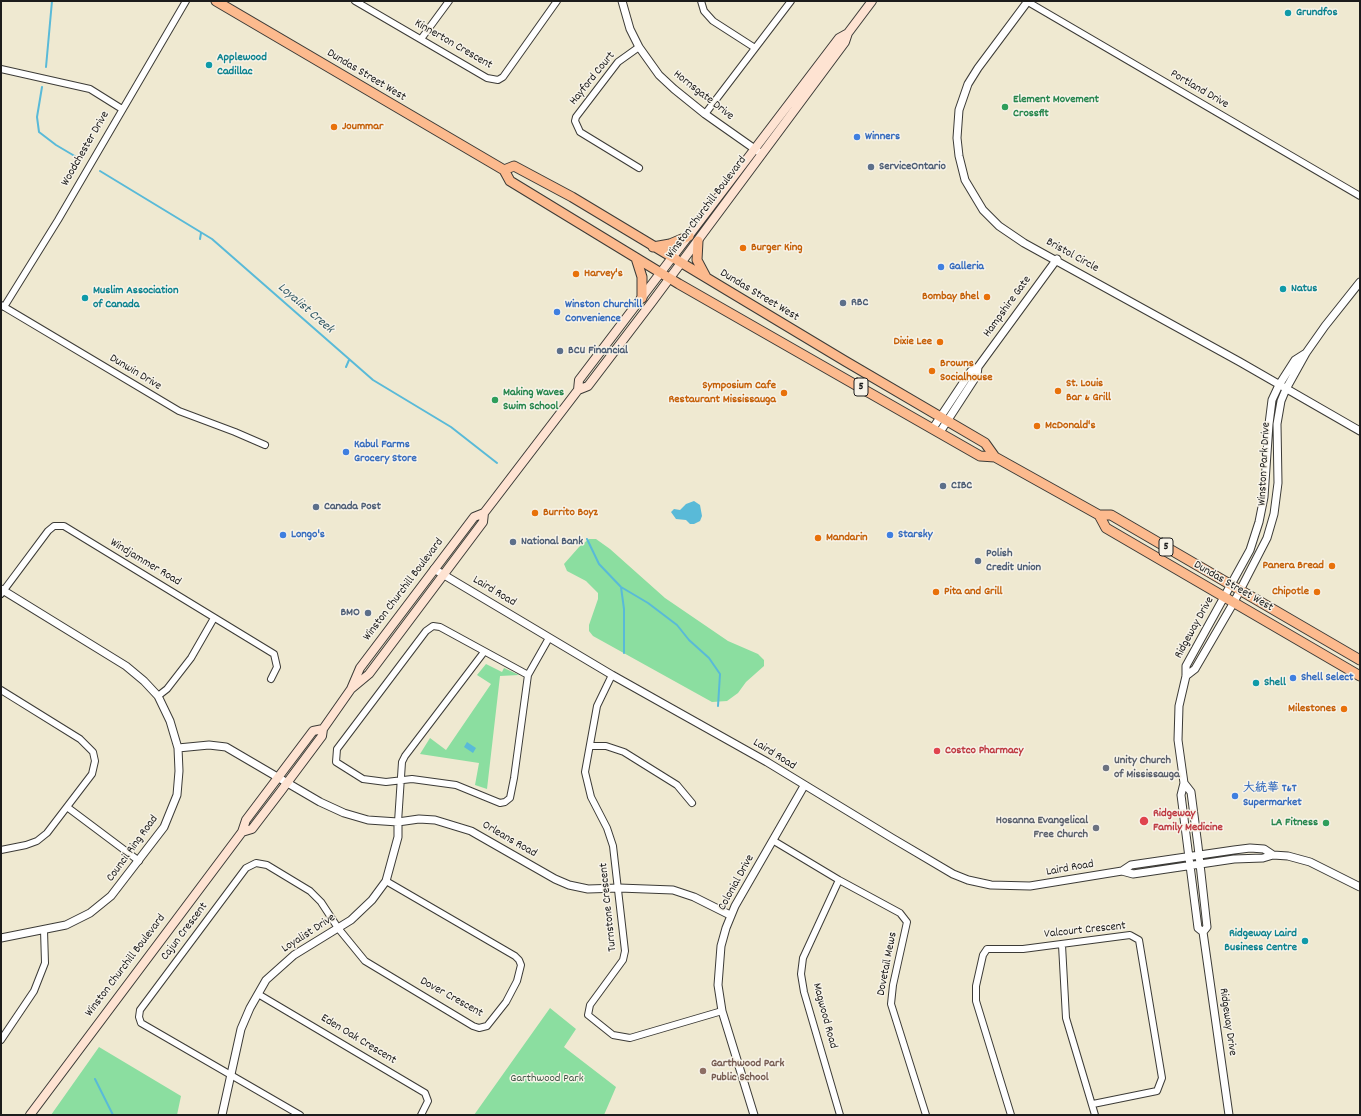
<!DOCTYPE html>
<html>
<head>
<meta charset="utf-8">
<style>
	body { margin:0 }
	#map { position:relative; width:1361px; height:1116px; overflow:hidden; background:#efe9d1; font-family:Dekko,sans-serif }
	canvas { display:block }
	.frame { position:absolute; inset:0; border:2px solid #1c1c1c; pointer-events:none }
</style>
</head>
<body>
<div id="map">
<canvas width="1361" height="1116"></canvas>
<div class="frame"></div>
</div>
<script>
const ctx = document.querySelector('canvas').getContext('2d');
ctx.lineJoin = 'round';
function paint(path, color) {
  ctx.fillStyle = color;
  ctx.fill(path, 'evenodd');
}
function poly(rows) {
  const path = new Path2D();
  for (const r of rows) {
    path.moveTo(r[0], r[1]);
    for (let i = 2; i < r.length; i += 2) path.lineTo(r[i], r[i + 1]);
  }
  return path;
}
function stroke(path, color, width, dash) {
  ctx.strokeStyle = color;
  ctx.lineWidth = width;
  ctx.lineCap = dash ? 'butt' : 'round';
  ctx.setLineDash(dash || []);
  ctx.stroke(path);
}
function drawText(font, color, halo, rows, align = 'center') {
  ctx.font = font + ' Dekko,"LXGW WenKai TC",sans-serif';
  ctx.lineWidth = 3;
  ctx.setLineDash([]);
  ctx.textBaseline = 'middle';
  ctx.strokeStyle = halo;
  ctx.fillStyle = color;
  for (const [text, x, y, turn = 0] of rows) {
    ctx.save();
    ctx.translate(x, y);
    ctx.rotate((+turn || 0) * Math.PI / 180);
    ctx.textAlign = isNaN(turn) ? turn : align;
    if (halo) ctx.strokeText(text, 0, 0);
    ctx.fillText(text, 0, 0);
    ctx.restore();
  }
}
const green = poly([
	[589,539,596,539,610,549,665,598,728,641,758,654,764,660,764,666,746,682,738,693,727,701,712,702,593,636,589,631,589,625,598,599,598,593,586,581,567,571,564,564,579,547],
	[486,664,502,672,504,668,519,675,500,676,487,789,475,785,479,763,420,754,430,738,446,750,491,684,477,675],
	[550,1008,576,1029,564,1047,616,1087,604,1115,474,1115],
	[99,1047,181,1096,177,1115,51,1115]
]);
const water = poly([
	[694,501,700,505,702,516,700,521,694,524,690,524,686,520,676,519,671,512,674,509,680,510,686,504],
	[467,742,476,748,473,753,464,747]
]);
const stream = poly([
	[46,67,52,1],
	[42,87,37,117,39,132,56,145,78,158],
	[100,171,212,239,373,380,451,427,497,463],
	[200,239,201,233],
	[346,367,349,360],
	[587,539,599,564,621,587,648,603,677,625,689,640,709,658,720,674,718,706],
	[621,587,624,609,624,653],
	[95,1079,113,1115]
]);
const minor = poly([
	[355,1,487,78,498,80,503,77,557,1],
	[701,1,704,11,713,21,755,48],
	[1028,2,1360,196],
	[421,39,449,1],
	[639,47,618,62,576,117,575,121,580,132,639,168],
	[1,69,90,89,122,109],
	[705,114,791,1],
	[1,305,179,411,235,432,265,445],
	[4,307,58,220,186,1],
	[1,594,48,531,54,526,64,526,274,654,277,667,271,679],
	[528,675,440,627,433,626,426,631,337,749,336,762,363,779,386,782,412,779,456,785,500,803,505,802,510,798,514,778,528,675,549,638],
	[612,675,597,706,585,772,591,797,607,828,613,846,625,951,623,960,590,1005,588,1015,613,1035,630,1038,722,1011],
	[1,690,80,739,93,752,95,761,92,774,47,833,37,841,26,845,1,850],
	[158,696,167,689,191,658,214,618],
	[590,746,606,746,624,752,677,785,692,803],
	[67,807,139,861],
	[398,822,402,762,405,756,484,652],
	[774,841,839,880,900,913,907,922,893,985,891,1004,926,1115],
	[839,880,803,958,801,974,804,992,840,1115],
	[1062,945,1066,1018,1095,1115],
	[258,994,425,1093,428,1101,421,1115],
	[1,1040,34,991,45,963,44,930],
	[300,1115,141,1023,139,1017,140,1010,246,868,256,863,267,865,310,891,321,902,338,928,365,961,473,1026,479,1028,487,1026,506,1002,517,981,521,965,519,960,515,956,386,881],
	[1011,1115,976,1001,976,986,983,955,987,949,1023,949,1130,935,1139,940,1162,1078,1157,1091,1093,1104]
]);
const tertiary = poly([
	[622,1,630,29,639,47,659,75,674,89,705,114,759,152],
	[1028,1,978,68,968,84,959,110,957,138,959,156,965,180,983,210,999,226,1024,243,1240,362,1360,431],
	[933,428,971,371,978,367,1057,259],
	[940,432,977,375,978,367],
	[434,569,612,675,767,762,892,838,953,874,968,880,991,885,1030,886,1122,871,1131,865,1234,850,1250,848,1264,849,1273,855],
	[1,589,126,666,144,681,158,696,170,721,178,748,179,771,177,795,164,827,111,896,90,913,66,925,1,938],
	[1186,676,1195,669,1234,602,1267,538,1274,514,1278,483,1277,424,1281,401,1286,389,1306,353,1325,326,1360,282],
	[178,748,209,745,226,747,320,802,344,813,368,820,398,822,419,819,435,820,471,831,555,879,569,885,588,889,619,888,673,890,694,897,730,915],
	[1184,783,1191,792,1198,846,1207,927,1203,932],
	[1122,871,1133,874,1234,859,1263,858,1273,855,1288,856,1310,862,1360,887],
	[222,1115,241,1029,250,1008,266,980,294,955,351,920,372,900,386,881,398,837,398,822],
	[754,1115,722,1011,718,985,721,946,726,928,735,906,804,786],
	[1229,1115,1203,932,1198,928,1181,795,1184,783,1178,740,1179,706,1186,676,1186,666,1250,550,1259,522,1264,497,1269,424,1272,400,1279,385,1295,360,1306,353]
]);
const secondary = poly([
	[578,390,588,386,652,302,845,42,848,33],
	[351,689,369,674,483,522,484,513,494,500,578,390,579,380,839,38,848,33,872,1],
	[242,832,252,829,281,791,322,736,323,729,351,689,360,668,474,517,484,513],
	[30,1115,242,832,246,820,313,731,323,729]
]);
const primary = poly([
	[216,1,504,170,510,181,679,284,980,456,995,457,1099,515,1111,515,1360,660],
	[504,170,514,166,572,197,845,361,985,443,995,457],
	[698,241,697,260,706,277],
	[653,247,670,244,689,236],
	[636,258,642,277,642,298],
	[1099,515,1106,528,1360,676]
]);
const markers = [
	[1288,13,4,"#0f9aa8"],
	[209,65,4,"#0f9aa8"],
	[1005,107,4,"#2e9e5b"],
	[334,127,4,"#e8710a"],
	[857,137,4,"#3f7fe0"],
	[871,167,4,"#5c6f8a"],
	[743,248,4,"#e8710a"],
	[941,267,4,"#3f7fe0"],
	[576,274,4,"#e8710a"],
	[1283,289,4,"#0f9aa8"],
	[987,297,4,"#e8710a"],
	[85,298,4,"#0f9aa8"],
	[843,303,4,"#5c6f8a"],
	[557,312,4,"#3f7fe0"],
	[940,342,4,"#e8710a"],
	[560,351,4,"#5c6f8a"],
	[932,371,4,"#e8710a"],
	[1058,391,4,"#e8710a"],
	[784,393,4,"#e8710a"],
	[495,400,4,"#2e9e5b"],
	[1037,426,4,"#e8710a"],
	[346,452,4,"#3f7fe0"],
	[943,486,4,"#5c6f8a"],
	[316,507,4,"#5c6f8a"],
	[535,513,4,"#e8710a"],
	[283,535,4,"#3f7fe0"],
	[890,535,4,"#3f7fe0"],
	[818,538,4,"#e8710a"],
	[513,542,4,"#5c6f8a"],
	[978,561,4,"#5c6f8a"],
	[1332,566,4,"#e8710a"],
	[936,592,4,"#e8710a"],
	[1317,592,4,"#e8710a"],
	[368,613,4,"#5c6f8a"],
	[1293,678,4,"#3f7fe0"],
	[1256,683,4,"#0f9aa8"],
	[1344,709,4,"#e8710a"],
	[937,751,4,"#e0444e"],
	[1106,768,4,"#6b7280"],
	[1235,796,4,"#3f7fe0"],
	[1144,821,5,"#e0444e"],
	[1326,823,4,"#2e9e5b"],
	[1096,828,4,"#6b7280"],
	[1305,941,4,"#0f9aa8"],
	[703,1071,4,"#8d6e63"]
];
const shields = [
	[861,387,14],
	[1166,547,14]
];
const shieldNames = [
	["5",861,387],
	["5",1166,547]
];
const cultureNames = [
	["Grundfos",1296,13],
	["Applewood",217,58],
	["Cadillac",217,72],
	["Natus",1291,289],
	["Muslim Association",93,291],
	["of Canada",93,305],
	["Shell",1264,683],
	["Ridgeway Laird",1297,934,"right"],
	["Business Centre",1297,948,"right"]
];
const streetNames = [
	["Kinnerton Crescent",453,45,30],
	["Dundas Street West",366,76,31],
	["Hayford Court",593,79,-51],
	["Portland Drive",1199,90,30],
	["Hornsgate Drive",703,96,38],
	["Woodchester Drive",86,149,-60],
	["Winston Churchill Boulevard",707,208,-53],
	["Bristol Circle",1072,256,29],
	["Dundas Street West",759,296,31],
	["Hampshire Gate",1008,307,-54],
	["Dunwin Drive",135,373,31],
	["Winston Park Drive",1265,464,-87],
	["Windjammer Road",145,563,31],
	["Dundas Street West",1233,587,30],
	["Winston Churchill Boulevard",404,590,-53],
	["Laird Road",494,592,31],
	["Ridgeway Drive",1195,628,-61],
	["Laird Road",774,755,32],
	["Orleans Road",509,840,30],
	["Council Ring Road",133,849,-54],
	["Laird Road",1070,869,-10],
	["Colonial Drive",737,883,-61],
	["Turnstone Crescent",609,907,-96],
	["Valcourt Crescent",1085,931,-6],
	["Cajun Crescent",185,932,-53],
	["Loyalist Drive",309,934,-33],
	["Dovetail Mews",888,964,-79],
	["Winston Churchill Boulevard",126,966,-53],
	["Dover Crescent",451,998,29],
	["Magwood Road",824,1016,75],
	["Ridgeway Drive",1227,1022,82],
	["Eden Oak Crescent",358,1040,31]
];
const leisureNames = [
	["Element Movement",1013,100],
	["Crossfit",1013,114],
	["Making Waves",503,393],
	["Swim School",503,407],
	["LA Fitness",1318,823,"right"]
];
const foodNames = [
	["Joummar",342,127],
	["Burger King",751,248],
	["Harvey's",584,274],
	["Bombay Bhel",979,297,"right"],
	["Dixie Lee",932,342,"right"],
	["Browns",940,364],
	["Socialhouse",940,378],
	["St. Louis",1066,384],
	["Bar & Grill",1066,398],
	["Symposium Cafe",776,386,"right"],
	["Restaurant Mississauga",776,400,"right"],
	["McDonald's",1045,426],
	["Burrito Boyz",543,513],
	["Mandarin",826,538],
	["Panera Bread",1324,566,"right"],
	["Pita and Grill",944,592],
	["Chipotle",1309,592,"right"],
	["Milestones",1336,709,"right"]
];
const shopNames = [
	["Winners",865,137],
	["Galleria",949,267],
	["Winston Churchill",565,305],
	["Convenience",565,319],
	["Kabul Farms",354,445],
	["Grocery Store",354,459],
	["Longo's",291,535],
	["Starsky",898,535],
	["Shell Select",1301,678],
	["大統華 T&T",1243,789],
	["Supermarket",1243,803]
];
const serviceNames = [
	["ServiceOntario",879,167],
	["RBC",851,303],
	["BCU Financial",568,351],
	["CIBC",951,486],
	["Canada Post",324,507],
	["National Bank",521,542],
	["Polish",986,554],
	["Credit Union",986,568],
	["BMO",360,613,"right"]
];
const healthNames = [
	["Costco Pharmacy",945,751],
	["Ridgeway",1153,814],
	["Family Medicine",1153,828]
];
const worshipNames = [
	["Unity Church",1114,761],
	["of Mississauga",1114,775],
	["Hosanna Evangelical",1088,821,"right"],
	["Free Church",1088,835,"right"]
];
const educationNames = [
	["Garthwood Park",711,1064],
	["Public School",711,1078]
];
const parkNames = [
	["Garthwood Park",547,1079]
];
const waterNames = [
	["Loyalist Creek",305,309,41]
];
paint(green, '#8bdea0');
paint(water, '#59bad8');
stroke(stream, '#59bad8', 2);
stroke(minor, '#3c3b37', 8);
stroke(tertiary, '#3c3b37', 9);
stroke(secondary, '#3c3b37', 10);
stroke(primary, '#3c3b37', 11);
stroke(minor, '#fff', 6);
stroke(tertiary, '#fff', 7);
stroke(secondary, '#fee3d2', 8);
stroke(primary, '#fcba8e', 9);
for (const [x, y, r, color] of markers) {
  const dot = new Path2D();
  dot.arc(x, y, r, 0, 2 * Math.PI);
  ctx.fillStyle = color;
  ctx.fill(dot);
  stroke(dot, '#f7f3e8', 1.5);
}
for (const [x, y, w] of shields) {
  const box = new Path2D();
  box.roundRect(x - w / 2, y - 9, w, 18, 3);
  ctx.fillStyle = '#f7f3e8';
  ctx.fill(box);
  stroke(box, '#1c1c1c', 1);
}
drawText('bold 11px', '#1c1c1c', null, shieldNames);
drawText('bold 12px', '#0d838f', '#f7f3e8', cultureNames, 'left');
drawText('12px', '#1c1c1c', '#f7f3e8', streetNames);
drawText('bold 12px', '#27864d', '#f7f3e8', leisureNames, 'left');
drawText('bold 12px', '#c56008', '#f7f3e8', foodNames, 'left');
drawText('bold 12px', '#366cbe', '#f7f3e8', shopNames, 'left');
drawText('bold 12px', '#4e5e75', '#f7f3e8', serviceNames, 'left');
drawText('bold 12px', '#be3a42', '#f7f3e8', healthNames, 'left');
drawText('bold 12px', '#5b616d', '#f7f3e8', worshipNames, 'left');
drawText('bold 12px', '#785e54', '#f7f3e8', educationNames, 'left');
drawText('12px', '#3d5644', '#f7f3e8', parkNames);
drawText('italic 13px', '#345b67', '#f7f3e8', waterNames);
</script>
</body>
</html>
